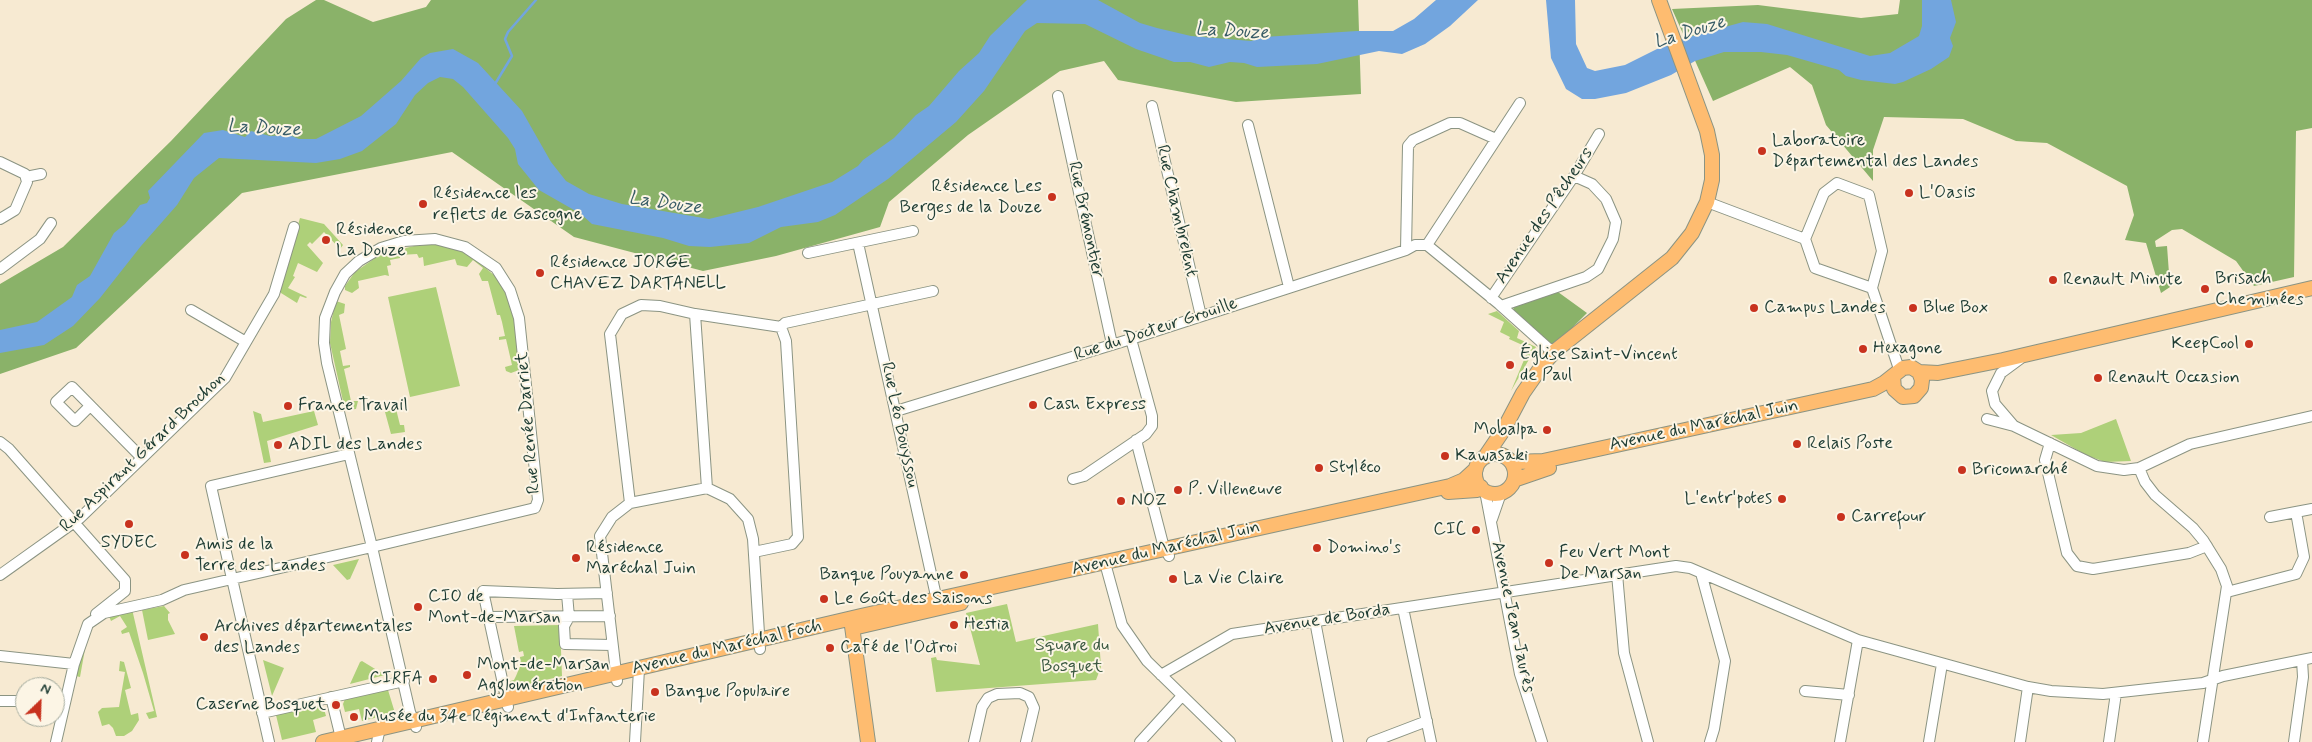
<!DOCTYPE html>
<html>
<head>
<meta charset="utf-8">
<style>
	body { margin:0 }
	#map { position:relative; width:2312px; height:742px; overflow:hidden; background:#f7ead2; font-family:Mynerve,sans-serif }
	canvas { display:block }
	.north { position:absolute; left:15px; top:677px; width:50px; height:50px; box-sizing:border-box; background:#fcf5e5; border:1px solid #a4ab9e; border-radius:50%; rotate:24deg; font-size:14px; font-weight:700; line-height:20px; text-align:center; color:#1f3d34 }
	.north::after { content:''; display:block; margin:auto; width:18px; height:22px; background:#c8321e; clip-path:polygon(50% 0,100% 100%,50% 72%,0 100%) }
</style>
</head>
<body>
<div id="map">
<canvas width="2312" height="742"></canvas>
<div class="north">N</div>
</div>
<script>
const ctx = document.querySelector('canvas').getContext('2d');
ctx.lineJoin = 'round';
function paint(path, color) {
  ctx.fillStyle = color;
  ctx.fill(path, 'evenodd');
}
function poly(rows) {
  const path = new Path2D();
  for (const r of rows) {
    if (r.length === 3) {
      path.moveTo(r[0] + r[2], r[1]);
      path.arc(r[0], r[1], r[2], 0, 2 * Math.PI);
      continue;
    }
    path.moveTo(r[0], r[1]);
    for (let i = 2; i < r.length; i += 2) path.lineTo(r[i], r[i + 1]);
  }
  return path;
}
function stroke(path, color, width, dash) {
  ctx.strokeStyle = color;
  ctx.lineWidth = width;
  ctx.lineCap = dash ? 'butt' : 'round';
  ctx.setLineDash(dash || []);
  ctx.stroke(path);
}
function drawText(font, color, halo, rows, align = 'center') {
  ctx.font = font + ' Mynerve,sans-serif';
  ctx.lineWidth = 4;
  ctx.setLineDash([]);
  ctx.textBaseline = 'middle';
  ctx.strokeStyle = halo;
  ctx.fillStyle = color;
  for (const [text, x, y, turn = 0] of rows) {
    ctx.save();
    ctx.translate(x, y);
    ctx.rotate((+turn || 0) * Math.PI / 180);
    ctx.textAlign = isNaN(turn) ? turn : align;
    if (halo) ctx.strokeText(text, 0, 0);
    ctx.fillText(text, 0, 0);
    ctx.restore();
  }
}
const green = poly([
	[300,218,324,224,343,245,340,249,324,232,312,244,310,242,307,245,323,263,317,272,298,263,293,276,295,277,288,288,307,297,306,298,300,296,297,303,281,293,279,289],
	[437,244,469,254,495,276,508,297,514,320,519,370,511,373,506,371,505,367,512,365,506,339,499,340,499,337,505,336,502,322,500,315,497,315,488,281,482,281,479,274,483,268,473,260,467,267,457,265,455,259,424,266,423,257,419,258,417,254,400,255,400,258,390,260,391,265,387,266,389,276,385,275,358,281,359,288,352,293,345,290,345,286,355,272,381,254,414,246],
	[436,287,460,386,410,397,388,297],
	[336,301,345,304,344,313,339,315,346,349,340,351,343,366,350,365,350,367,344,369,351,401,358,401,356,409,345,410,330,343,331,322],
	[1497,311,1519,331,1517,338,1536,347,1511,391,1529,348,1509,339,1510,337,1500,332,1504,322,1488,314],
	[396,409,400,425,404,425,405,432,391,434,385,412],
	[253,411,261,414,263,422,314,411,318,425,267,441,271,462,264,463],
	[2116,419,2131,461,2105,462,2086,455,2051,435,2081,433],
	[359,559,350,579,347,580,333,565],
	[1007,604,1016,642,1098,624,1101,667,1096,680,936,692,931,658,936,657,937,660,980,665,966,613],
	[164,606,170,613,168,614,168,620,175,634,148,640,142,610],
	[132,609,157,717,149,719,146,713,154,711,143,673,129,632,122,634,121,631,127,627,120,616,111,621,109,616,102,618,92,628,87,638,80,677,76,676,85,637,90,627,103,615],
	[560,625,562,676,508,689,507,682,514,680,516,676,521,664,520,657,524,656,523,651,519,652,514,626],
	[263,660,284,668,272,696],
	[120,661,124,662,131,688,125,690,131,715,138,713,139,720,132,731,124,736,116,736,113,728,109,724,102,726,98,712,102,708,119,707,125,672,119,671],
	[362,661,385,675,350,684,360,662],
	[388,690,395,713,362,721,359,709,345,712,343,704,345,699],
	[319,705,324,709,326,716,313,720,316,732,282,740,276,715]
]);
const forest = poly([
	[316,0,324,0,373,22,426,7,431,0,1358,0,1361,94,1236,102,1118,80,1104,61,1060,71,968,135,889,202,880,227,776,256,703,271,574,237,452,152,242,193,76,348,0,374,0,284,63,247,171,141,286,19],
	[1900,0,2312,0,2312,128,2296,131,2294,277,2254,286,2236,261,2182,229,2172,230,2155,241,2156,247,2167,246,2170,287,2161,293,2146,243,2125,240,2134,215,2127,186,2047,143,2016,141,1963,119,1884,117,1873,150,1873,181,1826,125,1812,85,1790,67,1713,101,1672,9,1758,5,1861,18,1898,14],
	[1558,292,1587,313,1557,343,1550,343,1514,311,1513,306]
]);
const water = poly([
	[1027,0,1098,0,1140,23,1157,28,1191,36,1251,41,1264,37,1357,31,1393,31,1414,19,1436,0,1478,0,1450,26,1425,44,1402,54,1379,51,1317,64,1257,67,1244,63,1230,62,1209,67,1190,62,1174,62,1136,49,1085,24,1037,23,1025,31,984,91,956,122,888,179,835,215,818,222,781,227,749,243,710,247,689,246,663,238,592,224,581,214,539,190,518,164,515,149,508,138,463,87,453,79,440,77,428,83,415,95,396,124,362,151,340,159,316,163,219,158,194,178,177,205,141,246,100,298,73,326,44,345,0,353,0,330,37,322,72,297,77,285,90,276,114,233,125,224,140,205,147,203,150,198,148,191,204,133,223,130,245,137,251,131,270,136,289,135,299,139,316,139,361,116,401,81,421,58,430,53,453,49,478,63,522,111,551,162,566,181,589,194,622,204,709,219,758,207,832,182,858,166,863,160,894,138,916,115,929,106,959,71,979,53,990,36],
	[1546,0,1575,0,1576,44,1587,68,1595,71,1625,65,1663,46,1685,38,1743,22,1767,24,1870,56,1890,53,1919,36,1922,26,1922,0,1951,0,1956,22,1950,38,1953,46,1949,57,1931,69,1903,82,1895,84,1861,80,1846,76,1839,70,1787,55,1761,52,1724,52,1695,61,1671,75,1626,93,1595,99,1582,99,1566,89,1551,58]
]);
const stream = poly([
	[495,84,512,56,505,39,508,32,536,0]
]);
const minor = poly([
	[1058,96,1112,344],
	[1152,106,1201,316],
	[1248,125,1289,287],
	[0,162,25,174,27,182,15,210,0,219],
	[26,177,41,174],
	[1707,202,1805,239],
	[435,239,465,247,496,268,510,290,519,318,538,500,535,508,372,547,327,363,324,343,325,318,335,292,345,274,359,261,381,248,404,241,435,239],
	[858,243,938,605],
	[1427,245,1520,103],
	[1406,250,1408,146,1413,140,1450,123,1460,123,1496,139],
	[808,253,913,231],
	[0,269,40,239,51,223],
	[1872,288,1815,268,1805,239,1824,193,1837,183,1869,195,1882,251,1872,288,1899,369],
	[1491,298,1574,176,1599,134],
	[1501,306,1586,277,1598,269,1613,239,1616,222,1606,199,1592,184,1574,176],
	[191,310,246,342],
	[695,314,707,488],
	[90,406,75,421,56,402,72,387,142,458],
	[896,411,1131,339,1406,250,1415,245,1427,245,1499,304,1548,348,1555,351],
	[1987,419,2014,426,2097,466,2124,470,2139,468,2190,444,2312,416],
	[2013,425,1995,404,1992,391,2001,373,2020,359],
	[1136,440,1163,544,1169,556],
	[0,442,9,449,125,580,125,591,96,614],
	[2050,443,2045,460,2056,507,2067,553,2077,566,2093,569,2189,553,2207,546],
	[2139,468,2145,482,2155,495,2193,528,2203,540,2221,569,2227,586,2203,742],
	[1073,479,1084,476,1146,434,1152,426,1152,416,1131,339],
	[707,488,730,499,748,519,753,539,760,649],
	[1485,491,1520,674,1542,742],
	[630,503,707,488],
	[2270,517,2296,512],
	[1492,519,1501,493],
	[754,552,792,544,798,537,786,341,781,327],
	[1105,563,1122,625,1147,661,1230,742],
	[1701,573,1725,661,1714,729,1710,742],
	[1617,574,1624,653,1648,742],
	[0,575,80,518,225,378,274,294,294,227],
	[2227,592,2296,574,2304,557,2296,512,2312,509],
	[567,594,569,617,564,626,565,644,612,645],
	[1403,608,1431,742],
	[489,617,610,616],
	[1315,621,1338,742],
	[0,656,74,664],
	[1161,675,1232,634,1676,566,1690,568,1858,640,2028,687,2051,691,2103,694,2203,683,2223,676,2312,658],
	[617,681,600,536,612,517,630,503,610,334,622,314,641,305,660,306,695,314,781,327,785,323,933,291],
	[1805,691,1849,695],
	[331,697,341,738],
	[0,701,25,701],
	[508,707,483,591,557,594,607,593],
	[262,713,404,681],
	[56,742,74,664,88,624,104,613,162,600,184,590,372,547,410,712,416,727],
	[269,742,211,486,349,454],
	[377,742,380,728],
	[635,742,639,669],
	[974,742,982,707,988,698,997,694,1020,693,1029,697,1034,708,1026,742],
	[1140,742,1181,697],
	[1372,742,1427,721],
	[1840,742,1858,640],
	[1929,742,1942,664],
	[2020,742,2028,687],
	[2109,742,2116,693],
	[2294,742,2303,677,2302,660]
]);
const major = poly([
	[1919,372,1938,373,2003,360,2312,288],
	[1495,474,20],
	[1485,457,1504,429,1523,393,1544,363,1555,351,1672,258,1692,233,1707,202,1712,180,1712,155,1707,131,1659,0],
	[1511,462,1543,461,1873,389,1884,383,1903,368,1911,367,1919,372,1922,380,1921,388,1914,396,1903,397,1894,389,1893,376],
	[1514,480,1549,468],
	[1448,492,1477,490,1481,487],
	[851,619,868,742],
	[853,628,961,603],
	[323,742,861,616,1450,486,1464,480,1476,469]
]);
const markers = [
	[1762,151,5,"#c8321e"],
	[1909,193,5,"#c8321e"],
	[1052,197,5,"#c8321e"],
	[423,204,5,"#c8321e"],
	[326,240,5,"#c8321e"],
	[540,273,5,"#c8321e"],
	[2053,280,5,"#c8321e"],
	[2205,289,5,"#c8321e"],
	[1754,308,5,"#c8321e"],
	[1913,308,5,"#c8321e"],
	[2249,344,5,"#c8321e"],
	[1863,349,5,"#c8321e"],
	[1510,365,5,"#c8321e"],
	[2098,378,5,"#c8321e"],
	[1033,405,5,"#c8321e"],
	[288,406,5,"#c8321e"],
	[1547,430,5,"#c8321e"],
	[1797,444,5,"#c8321e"],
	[278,445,5,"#c8321e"],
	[1445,456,5,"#c8321e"],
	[1319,468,5,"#c8321e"],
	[1962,470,5,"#c8321e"],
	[1178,490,5,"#c8321e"],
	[1782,499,5,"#c8321e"],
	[1121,501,5,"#c8321e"],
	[1841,517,5,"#c8321e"],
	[129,524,5,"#c8321e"],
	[1476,530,5,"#c8321e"],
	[1317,548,5,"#c8321e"],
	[185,555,5,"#c8321e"],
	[576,558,5,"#c8321e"],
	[1549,563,5,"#c8321e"],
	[964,575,5,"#c8321e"],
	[1173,579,5,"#c8321e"],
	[824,599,5,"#c8321e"],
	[418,607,5,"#c8321e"],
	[954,625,5,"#c8321e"],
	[204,637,5,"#c8321e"],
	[830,648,5,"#c8321e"],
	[467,675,5,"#c8321e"],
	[433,679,5,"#c8321e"],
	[655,692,5,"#c8321e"],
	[336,705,5,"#c8321e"],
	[354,717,5,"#c8321e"]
];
const poiNames = [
	["Laboratoire",1772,141],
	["Départemental des Landes",1772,162],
	["Résidence Les",1042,187,"right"],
	["Berges de la Douze",1042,208,"right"],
	["L'Oasis",1919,193],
	["Résidence les",433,194],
	["reflets de Gascogne",433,215],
	["Résidence",336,230],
	["La Douze",336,251],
	["Résidence JORGE",550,263],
	["CHAVEZ DARTANELL",550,284],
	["Brisach",2215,279],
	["Cheminées",2215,300],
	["Renault Minute",2063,280],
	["Campus Landes",1764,308],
	["Blue Box",1923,308],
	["KeepCool",2239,344,"right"],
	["Hexagone",1873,349],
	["Église Saint-Vincent",1520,355],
	["de Paul",1520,376],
	["Renault Occasion",2108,378],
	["Cash Express",1043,405],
	["France Travail",298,406],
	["Mobalpa",1537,430,"right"],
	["Relais Poste",1807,444],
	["ADIL des Landes",288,445],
	["Kawasaki",1455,456],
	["Styléco",1329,468],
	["Bricomarché",1972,470],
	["P. Villeneuve",1188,490],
	["L'entr'potes",1772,499,"right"],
	["NOZ",1131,501],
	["Carrefour",1851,517],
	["CIC",1466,530,"right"],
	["SYDEC",129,543,"center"],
	["Amis de la",195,545],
	["Terre des Landes",195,566],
	["Résidence",586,548],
	["Maréchal Juin",586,569],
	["Domino's",1327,548],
	["Feu Vert Mont",1559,553],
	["De Marsan",1559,574],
	["Banque Pouyanne",954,575,"right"],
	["La Vie Claire",1183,579],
	["CIO de",428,597],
	["Mont-de-Marsan",428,618],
	["Le Goût des Saisons",834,599],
	["Hestia",964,625],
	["Archives départementales",214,627],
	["des Landes",214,648],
	["Café de l'Octroi",840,648],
	["Mont-de-Marsan",477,665],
	["Agglomération",477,686],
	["CIRFA",423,679,"right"],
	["Banque Populaire",665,692],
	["Caserne Bosquet",326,705,"right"],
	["Musée du 34e Régiment d'Infanterie",364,717]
];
const streetNames = [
	["Rue Chambrelent",1176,211,77],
	["Avenue des Pêcheurs",1545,216,-56],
	["Rue Brémontier",1085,220,78],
	["Rue du Docteur Grouille",1156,330,-18],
	["Rue Renée Darriet",529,423,-95],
	["Rue Léo Bouyssou",899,425,78],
	["Avenue du Maréchal Juin",1704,426,-12],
	["Rue Aspirant Gérard Brochon",143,453,-44],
	["Avenue du Maréchal Juin",1166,549,-13],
	["Avenue Jean Jaurès",1512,617,78],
	["Avenue de Borda",1327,620,-9],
	["Avenue du Maréchal Foch",727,648,-13]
];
const parkNames = [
	["Square du",1072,646],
	["Bosquet",1072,667]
];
const waterNames = [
	["La Douze",1232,32,3],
	["La Douze",1690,33,-17],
	["La Douze",264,129,3],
	["La Douze",665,204,8]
];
paint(green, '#aed079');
paint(forest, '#8ab269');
paint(water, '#72a5de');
stroke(stream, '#72a5de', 2.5);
stroke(minor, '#8b9483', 12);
stroke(major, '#8b9483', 16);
stroke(minor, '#fff', 10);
stroke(major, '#febc70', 14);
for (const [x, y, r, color] of markers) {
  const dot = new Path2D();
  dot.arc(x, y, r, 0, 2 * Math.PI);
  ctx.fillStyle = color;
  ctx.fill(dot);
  stroke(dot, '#fcf5e5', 2);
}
drawText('18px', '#1f3d34', '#fcf5e5', poiNames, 'left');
drawText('18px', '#1f3d34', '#fcf5e5', streetNames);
drawText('18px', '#3c5a42', '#fcf5e5', parkNames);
drawText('italic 19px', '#385c67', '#fcf5e5', waterNames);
</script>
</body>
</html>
